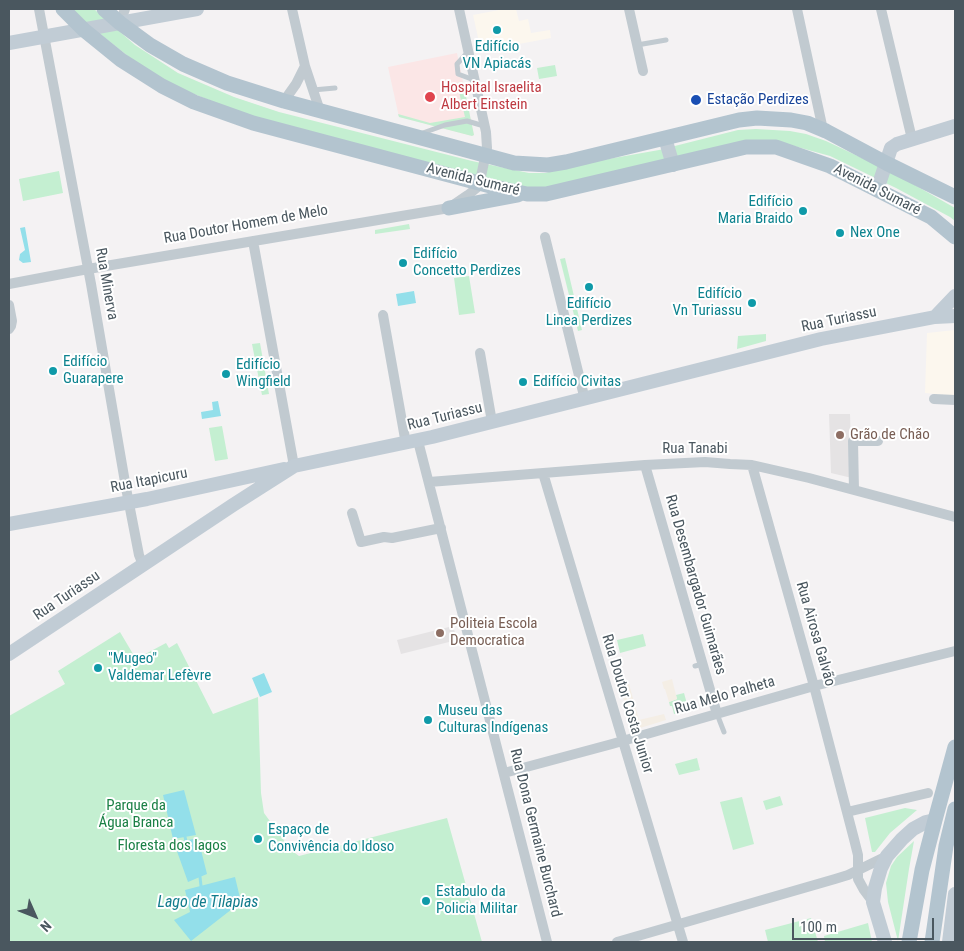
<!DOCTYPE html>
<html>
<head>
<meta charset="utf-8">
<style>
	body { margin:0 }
	#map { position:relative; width:964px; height:951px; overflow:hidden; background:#f4f2f3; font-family:"Roboto Condensed",sans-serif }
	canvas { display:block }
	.frame { position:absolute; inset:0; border:10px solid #4a575f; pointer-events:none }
	.north { position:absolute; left:10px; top:891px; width:50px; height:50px; -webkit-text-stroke:4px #fff; paint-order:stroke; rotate:134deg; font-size:14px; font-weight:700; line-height:20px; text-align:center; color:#4a575f }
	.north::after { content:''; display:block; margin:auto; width:18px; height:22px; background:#4a575f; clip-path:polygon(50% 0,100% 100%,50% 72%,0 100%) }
	.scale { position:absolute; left:792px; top:918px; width:142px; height:22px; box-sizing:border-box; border:2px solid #4a575f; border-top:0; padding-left:6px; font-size:15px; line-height:18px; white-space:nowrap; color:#4a575f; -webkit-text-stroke:4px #fff; paint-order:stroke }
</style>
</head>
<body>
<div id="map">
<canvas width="964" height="951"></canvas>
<div class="frame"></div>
<div class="north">N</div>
<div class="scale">100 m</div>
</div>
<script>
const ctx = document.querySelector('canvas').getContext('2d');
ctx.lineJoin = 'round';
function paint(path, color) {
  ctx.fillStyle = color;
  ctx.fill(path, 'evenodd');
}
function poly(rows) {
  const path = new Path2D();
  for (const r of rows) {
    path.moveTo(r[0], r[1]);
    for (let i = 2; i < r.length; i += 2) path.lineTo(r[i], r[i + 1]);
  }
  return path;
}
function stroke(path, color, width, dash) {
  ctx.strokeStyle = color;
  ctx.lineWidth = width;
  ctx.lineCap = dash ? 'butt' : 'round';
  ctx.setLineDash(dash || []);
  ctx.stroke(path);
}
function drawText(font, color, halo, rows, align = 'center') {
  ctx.font = font + ' "Roboto Condensed",sans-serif';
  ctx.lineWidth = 4;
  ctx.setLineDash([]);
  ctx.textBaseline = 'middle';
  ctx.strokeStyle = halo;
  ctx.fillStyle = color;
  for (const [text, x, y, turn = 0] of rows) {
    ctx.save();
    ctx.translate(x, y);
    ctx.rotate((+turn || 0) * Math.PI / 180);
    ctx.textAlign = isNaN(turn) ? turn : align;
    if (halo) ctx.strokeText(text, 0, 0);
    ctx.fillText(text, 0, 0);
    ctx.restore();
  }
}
const commercial = poly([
	[504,9,516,9,519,21,528,19,531,33,550,30,551,38,481,51,473,15],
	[955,330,955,396,925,393,927,333]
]);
const education = poly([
	[829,414,850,414,852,478,831,473],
	[453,626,457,640,401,654,397,640]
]);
const medical = poly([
	[457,53,474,135,472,136,399,117,388,67]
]);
const green = poly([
	[69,9,94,9,135,45,178,73,234,97,279,112,472,161,529,173,545,173,591,162,659,150,738,130,756,129,790,131,806,134,826,141,879,166,906,180,955,208,955,221,950,217,896,188,830,156,783,143,540,191,466,175,244,114,169,84,129,57],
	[555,65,557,76,539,79,537,68],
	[463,82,474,135,472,136,399,117,398,114,430,123,465,117,457,83],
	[59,171,63,193,23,201,19,179],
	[409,224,410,229,375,234,375,230],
	[565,258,582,330,578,331,560,259],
	[469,276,475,313,459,315,454,278],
	[766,334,766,341,737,349,738,336],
	[260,343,269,394,262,395,252,344],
	[222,426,228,459,215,461,209,428],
	[120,632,136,659,166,643,169,648,177,643,213,714,258,697,261,793,264,813,291,850,299,856,447,818,482,942,9,942,9,716,65,684,58,671],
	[643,634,646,646,620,653,617,640],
	[684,693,689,711,674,714,672,706,670,706,669,702,677,699,676,695],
	[697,758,700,770,679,775,675,764],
	[780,796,783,805,766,810,763,801],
	[742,797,754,844,733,850,720,802],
	[905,808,917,810,890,833,875,852,872,852,865,818],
	[914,841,909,869,898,941,888,902,886,883,891,866,897,857],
	[811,918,818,942,768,942,765,930],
	[868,923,872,942,825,942,824,936]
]);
const sand = poly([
	[672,679,677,699,669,702,665,689,664,689,662,682],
	[629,684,639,720,664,714,666,720,640,728,634,727,631,723,620,687]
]);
const water = poly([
	[25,227,31,262,23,263,19,260,20,254,25,250,20,228],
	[414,291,416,303,398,306,396,294],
	[218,401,221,416,202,419,201,412,213,410,212,402],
	[264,673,272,692,260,697,252,678],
	[184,790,196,835,173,839,163,795],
	[198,838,207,874,188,882,174,843],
	[235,877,241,902,191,941,174,920,190,912,185,890]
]);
const stream = poly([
	[185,837,186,841],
	[200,877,201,886]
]);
const lane = poly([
	[637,45,666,40],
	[468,52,457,64,458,74,474,80],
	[313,90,335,88],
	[420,134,445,125,467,121,484,126],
	[695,666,703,664],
	[717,714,724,732]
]);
const street = poly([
	[39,9,91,284,126,488,139,555,143,565],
	[292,9,305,66,320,111],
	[629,9,643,71],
	[797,9,823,130],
	[881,9,912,139],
	[120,23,125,9],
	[284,101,296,84,305,66],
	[545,237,585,400],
	[253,241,294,466],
	[9,284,88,269,449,208,468,195,479,186,487,148,486,132,459,9],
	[9,305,12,321,11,326,9,329],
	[383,315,406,444],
	[480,353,492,422],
	[934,399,955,400],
	[418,441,547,942],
	[645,465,717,714],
	[752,465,814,686,854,839,858,855,858,879,864,890,873,902],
	[543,473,683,942],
	[429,482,645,465,705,462,730,464,752,465,809,478,955,517],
	[854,490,853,441,878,441],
	[352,513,361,542,384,537,392,538,441,528],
	[504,773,612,744,814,686,955,651],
	[847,812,928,793],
	[617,942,835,879,848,875,887,856]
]);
const secondary = poly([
	[9,43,197,9],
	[665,138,673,165],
	[877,190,891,148,897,144,955,126],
	[935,317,955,296],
	[9,524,147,499,284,469],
	[9,654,233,505,294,466,432,437,821,339,935,317,955,316],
	[885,942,873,902,875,888,881,868,887,856,902,839,913,829,926,822,935,820],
	[949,942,955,894]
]);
const primary = poly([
	[63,9,84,30,121,60,162,86,194,102,253,123,494,187,527,194,546,194,746,147,776,147,830,166,931,217,955,237],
	[104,9,120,23,150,45,183,64,227,83,284,101,514,163,548,165,566,162,739,120,757,118,791,120,807,123,826,131,886,163,955,197],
	[449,208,518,195],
	[909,942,922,870,935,820,955,747],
	[932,942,946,846,955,809]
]);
const markers = [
	[497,30,5,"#0f9aa8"],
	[430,97,6,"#e0444e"],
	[696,100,6,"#1a4fb4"],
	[803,211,5,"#0f9aa8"],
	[840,233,5,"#0f9aa8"],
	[403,263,5,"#0f9aa8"],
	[589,287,5,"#0f9aa8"],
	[752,303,5,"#0f9aa8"],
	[53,371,5,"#0f9aa8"],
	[226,374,5,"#0f9aa8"],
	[523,382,5,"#0f9aa8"],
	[840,435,5,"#8d6e63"],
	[440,633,5,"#8d6e63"],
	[98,668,5,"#0f9aa8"],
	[428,720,5,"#0f9aa8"],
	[258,839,5,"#0f9aa8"],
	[426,901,5,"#0f9aa8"]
];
const cultureNames = [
	["Edifício",497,47,"center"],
	["VN Apiacás",497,64,"center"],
	["Edifício",793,202,"right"],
	["Maria Braido",793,219,"right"],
	["Nex One",850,233],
	["Edifício",413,254],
	["Concetto Perdizes",413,271],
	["Edifício",742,294,"right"],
	["Vn Turiassu",742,311,"right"],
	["Edifício",589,304,"center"],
	["Linea Perdizes",589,321,"center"],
	["Edifício",63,362],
	["Guarapere",63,379],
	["Edifício",236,365],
	["Wingfield",236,382],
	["Edifício Civitas",533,382],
	["\"Mugeo\"",108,659],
	["Valdemar Lefèvre",108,676],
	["Museu das",438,711],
	["Culturas Indígenas",438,728],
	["Espaço de",268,830],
	["Convivência do Idoso",268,847],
	["Estabulo da",436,892],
	["Policia Militar",436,909]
];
const healthNames = [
	["Hospital Israelita",441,88],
	["Albert Einstein",441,105]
];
const transitNames = [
	["Estação Perdizes",707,100]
];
const streetNames = [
	["Avenida Sumaré",473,180,14],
	["Avenida Sumaré",877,190,27],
	["Rua Doutor Homem de Melo",246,225,-10],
	["Rua Minerva",106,284,80],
	["Rua Turiassu",839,320,-12],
	["Rua Turiassu",445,417,-14],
	["Rua Tanabi",695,449],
	["Rua Itapicuru",149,481,-11],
	["Rua Desembargador Guimarães",695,585,74],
	["Rua Turiassu",67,596,-34],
	["Rua Airosa Galvão",815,634,74],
	["Rua Melo Palheta",725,696,-16],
	["Rua Doutor Costa Junior",627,704,73],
	["Rua Dona Germaine Burchard",535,833,76]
];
const educationNames = [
	["Grão de Chão",850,435],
	["Politeia Escola",450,624],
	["Democratica",450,641]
];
const parkNames = [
	["Parque da",136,806],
	["Água Branca",136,823],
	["Floresta dos lagos",172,846]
];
const waterNames = [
	["Lago de Tilapias",208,903]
];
paint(commercial, '#fcf7ee');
paint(education, '#e5e3e4');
paint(medical, '#fbe6e6');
paint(green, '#c4efd1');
paint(sand, '#f4eee5');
paint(water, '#93dfea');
stroke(stream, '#93dfea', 3);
stroke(lane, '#c1cad0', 5);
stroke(street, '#c1cad0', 10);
stroke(secondary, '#c1ccd5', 14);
stroke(primary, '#b3c4cf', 15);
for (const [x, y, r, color] of markers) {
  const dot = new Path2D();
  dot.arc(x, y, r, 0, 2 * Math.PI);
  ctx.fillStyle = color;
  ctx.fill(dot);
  stroke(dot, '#fff', 2);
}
drawText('15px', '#0d838f', '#fff', cultureNames, 'left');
drawText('15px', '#be3a42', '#fff', healthNames, 'left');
drawText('15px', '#164399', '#fff', transitNames, 'left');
drawText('15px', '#4a575f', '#fff', streetNames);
drawText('15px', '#785e54', '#fff', educationNames, 'left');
drawText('15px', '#1b8046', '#fff', parkNames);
drawText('italic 16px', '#127c8c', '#fff', waterNames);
</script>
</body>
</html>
